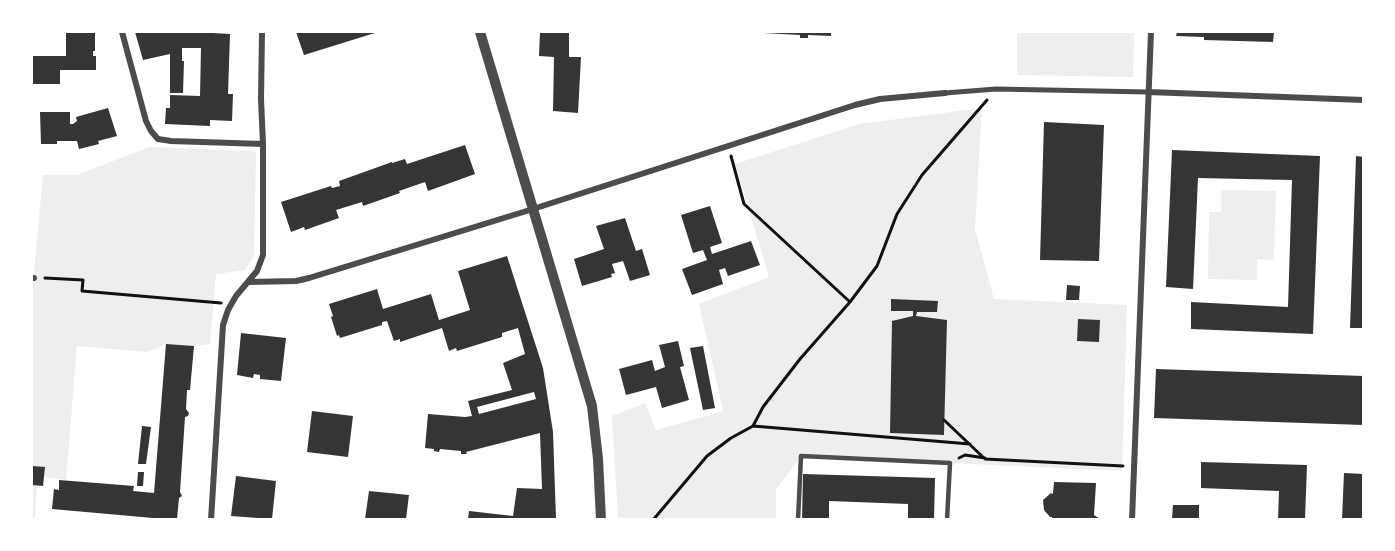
<!DOCTYPE html>
<html>
<head>
<meta charset="utf-8">
<style>
	body { margin:0 }
	#map { position:relative; width:1395px; height:551px; overflow:hidden; background:#fff; font-family:Cabin,sans-serif }
	canvas { display:block }
	.frame { position:absolute; inset:0; border:33px solid #fff; pointer-events:none }
</style>
</head>
<body>
<div id="map">
<canvas width="1395" height="551"></canvas>
<div class="frame"></div>
</div>
<script>
const ctx = document.querySelector('canvas').getContext('2d');
ctx.lineJoin = 'round';
function paint(path, color) {
  ctx.fillStyle = color;
  ctx.fill(path, 'evenodd');
}
function poly(rows) {
  const path = new Path2D();
  for (const r of rows) {
    path.moveTo(r[0], r[1]);
    for (let i = 2; i < r.length; i += 2) path.lineTo(r[i], r[i + 1]);
  }
  return path;
}
function stroke(path, color, width, dash) {
  ctx.strokeStyle = color;
  ctx.lineWidth = width;
  ctx.lineCap = dash ? 'butt' : 'round';
  ctx.setLineDash(dash || []);
  ctx.stroke(path);
}
const green = poly([
	[1017,32,1134,32,1133,77,1017,75],
	[982,108,975,229,994,299,1127,305,1122,471,801,456,776,490,776,519,618,519,612,416,645,403,656,430,723,411,699,304,769,277,735,164,859,124],
	[149,147,256,151,254,256,245,270,216,274,210,344,194,346,166,344,148,352,77,346,66,480,44,477,43,486,37,486,35,520,32,519,32,293,43,175,77,175],
	[1221,190,1276,191,1274,260,1257,259,1257,280,1208,279,1209,212,1221,212]
]);
const building = poly([
	[66,32,95,32,95,51,93,51,93,56,96,56,96,70,60,70,60,84,32,84,32,56,66,56],
	[135,32,195,32,230,34,228,94,233,94,232,121,210,120,210,126,165,124,166,108,170,108,170,95,200,96,201,48,182,48,182,61,184,61,183,93,170,93,170,54,143,60],
	[296,32,378,32,304,55],
	[540,32,569,32,569,57,581,57,578,113,553,111,554,57,539,56],
	[764,32,831,32,831,36,808,35,808,38,800,38,800,35,763,33],
	[1177,32,1274,32,1273,42,1204,40,1204,37,1176,36],
	[108,108,117,136,98,141,99,144,79,149,77,141,57,141,57,144,41,144,40,112,70,112,70,124,73,124,77,121,76,117],
	[1044,122,1104,125,1099,261,1040,260],
	[465,145,475,174,428,191,425,182,399,191,400,193,363,206,362,202,336,210,339,218,305,230,304,227,291,232,281,202,331,186,332,188,340,186,339,181,392,162,392,163,405,159,407,164],
	[1172,150,1320,156,1313,334,1191,329,1191,302,1288,307,1292,180,1198,178,1193,289,1166,287],
	[1356,156,1364,157,1364,328,1350,328],
	[710,206,722,243,710,247,712,254,751,241,760,265,728,276,725,268,719,270,723,284,692,295,682,269,707,260,703,250,693,253,681,215],
	[625,218,636,251,642,249,650,275,630,281,623,261,612,264,615,273,611,274,612,277,582,286,574,259,604,249,596,226],
	[507,256,543,368,553,432,556,519,468,519,469,511,513,516,517,488,542,489,540,433,466,452,467,454,461,454,461,451,440,449,439,452,434,451,434,449,425,448,428,414,465,417,472,416,468,401,512,390,503,363,525,354,518,328,502,333,502,337,457,351,456,348,449,351,442,328,400,342,400,339,394,341,387,321,382,322,382,325,340,338,339,335,337,336,331,317,333,316,329,304,377,289,383,309,431,294,439,320,470,310,458,271],
	[534,392,536,399,479,414,477,407],
	[1067,285,1080,286,1079,300,1066,300],
	[891,299,938,301,937,312,917,312,916,316,947,320,944,435,890,433,892,321,913,316,913,311,891,311],
	[1078,319,1100,320,1099,342,1077,341],
	[241,333,286,338,281,381,260,379,260,375,254,374,253,378,237,375],
	[678,341,684,366,680,367,689,400,662,408,656,387,626,395,619,369,652,360,655,371,665,367,659,345],
	[166,344,194,346,190,390,187,390,186,409,189,413,188,416,185,417,180,492,182,496,179,498,177,519,153,519,153,518,52,509,54,489,59,490,59,480,134,486,133,491,154,493],
	[703,346,715,408,703,410,690,348],
	[1156,369,1364,376,1364,425,1154,418],
	[312,411,353,416,348,457,307,452],
	[142,426,151,427,146,464,138,464],
	[1201,462,1307,465,1305,519,1278,519,1279,491,1201,488],
	[32,466,45,467,43,486,32,485],
	[138,472,144,472,143,486,137,486],
	[1344,473,1364,474,1364,519,1342,519],
	[803,474,935,478,934,519,908,519,908,504,829,501,829,519,802,519],
	[236,476,276,481,272,519,231,516],
	[1054,482,1096,483,1094,515,1100,519,1052,519,1052,517,1050,517,1044,510,1043,500,1051,493,1053,494],
	[369,491,409,495,406,519,365,519],
	[1173,505,1199,505,1199,519,1172,519]
]);
const path = poly([
	[731,156,744,204,850,302,877,266,897,214,922,175,987,100],
	[45,278,83,280,82,291,221,303],
	[944,420,985,459,1123,466],
	[753,426,970,444],
	[959,458,965,455,985,458],
	[653,520,707,456,731,438,753,426,763,407,800,359,850,302]
]);
const service = poly([
	[798,520,801,456,950,463,947,520]
]);
const pedestrian = poly([
	[945,93,996,89,1148,92]
]);
const minor = poly([
	[122,32,146,121,151,131,158,139,171,141,263,144],
	[1148,92,1364,100],
	[32,278,34,278],
	[249,282,296,281,309,278,533,209,855,105,880,99,945,93],
	[211,520,223,325,228,310,236,296,257,271,263,255,263,144,261,99,262,32],
	[1132,520,1151,32]
]);
const tertiary = poly([
	[480,32,592,406,598,459,601,520]
]);
paint(green, '#eee');
paint(building, '#353535');
stroke(path, '#111', 3);
stroke(service, '#4c4c4c', 4.5);
stroke(pedestrian, '#4c4c4c', 5);
stroke(minor, '#4c4c4c', 6);
stroke(tertiary, '#4c4c4c', 10);
</script>
</body>
</html>
